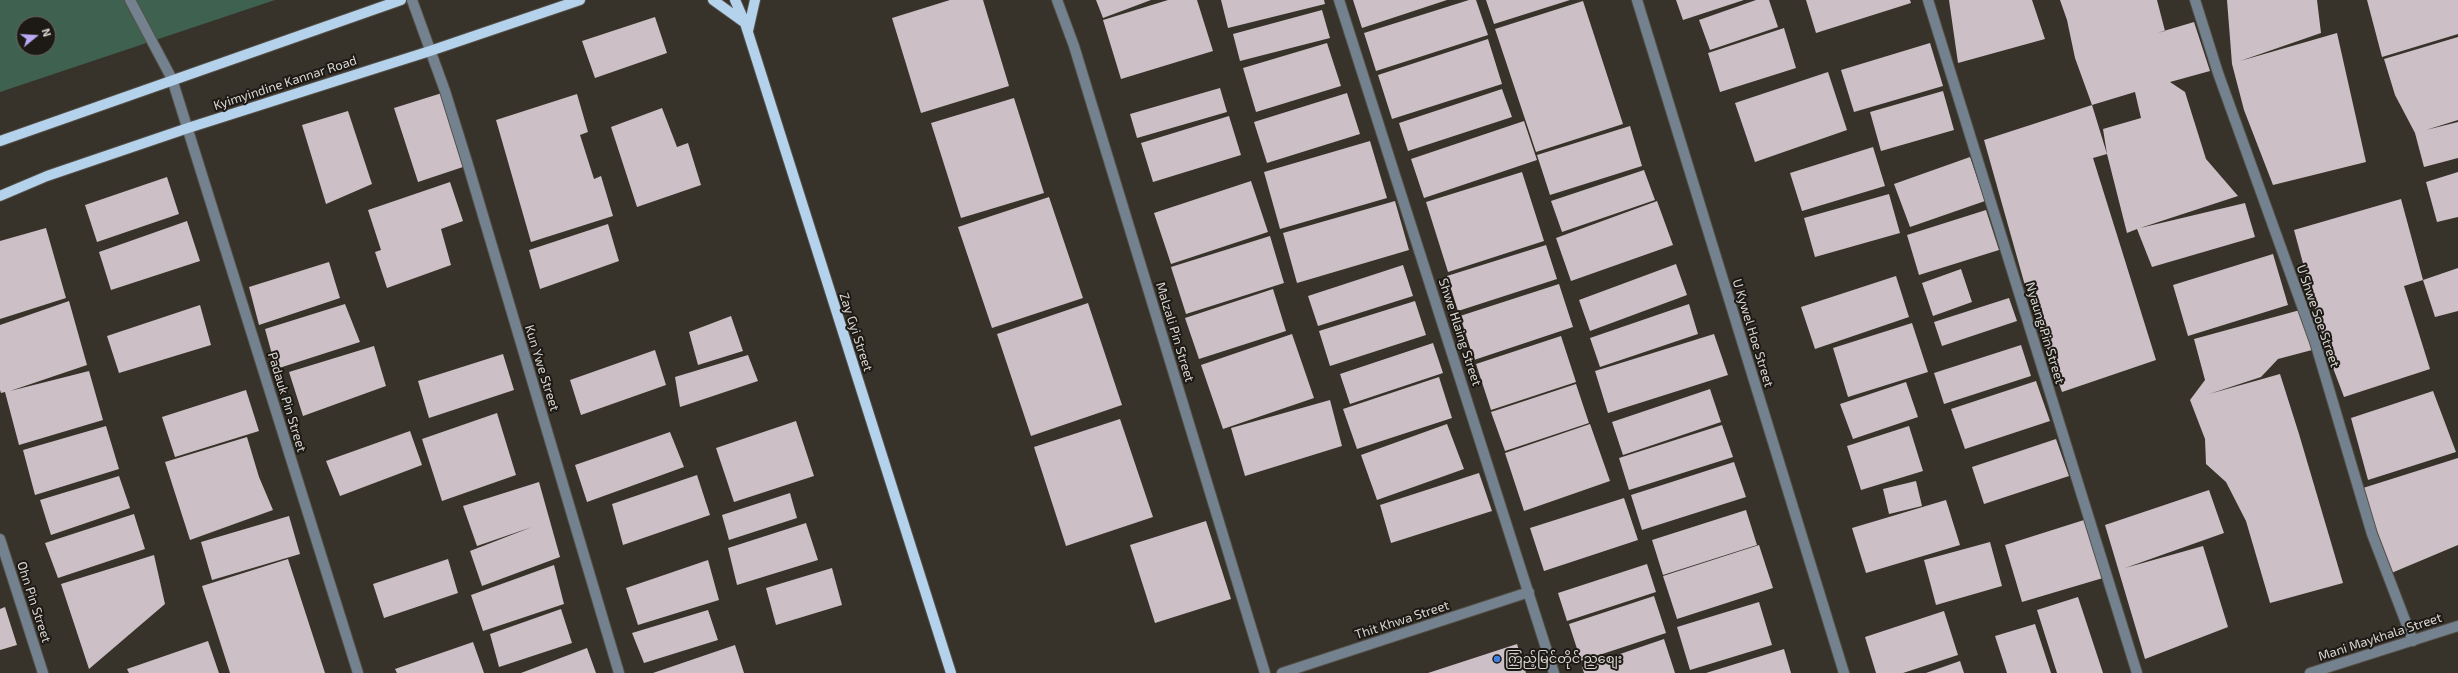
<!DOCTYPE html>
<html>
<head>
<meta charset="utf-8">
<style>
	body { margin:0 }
	#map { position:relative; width:2458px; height:673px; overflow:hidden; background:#37322a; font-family:"Exo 2",sans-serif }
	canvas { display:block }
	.north { position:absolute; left:16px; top:16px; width:40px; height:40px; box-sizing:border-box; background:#1d1a16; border:1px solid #696561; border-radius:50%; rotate:72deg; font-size:11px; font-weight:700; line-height:16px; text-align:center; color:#dad6d1 }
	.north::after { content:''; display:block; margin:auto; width:14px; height:18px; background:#bca9f5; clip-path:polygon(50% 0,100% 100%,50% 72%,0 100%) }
</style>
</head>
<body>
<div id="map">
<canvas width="2458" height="673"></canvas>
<div class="north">N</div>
</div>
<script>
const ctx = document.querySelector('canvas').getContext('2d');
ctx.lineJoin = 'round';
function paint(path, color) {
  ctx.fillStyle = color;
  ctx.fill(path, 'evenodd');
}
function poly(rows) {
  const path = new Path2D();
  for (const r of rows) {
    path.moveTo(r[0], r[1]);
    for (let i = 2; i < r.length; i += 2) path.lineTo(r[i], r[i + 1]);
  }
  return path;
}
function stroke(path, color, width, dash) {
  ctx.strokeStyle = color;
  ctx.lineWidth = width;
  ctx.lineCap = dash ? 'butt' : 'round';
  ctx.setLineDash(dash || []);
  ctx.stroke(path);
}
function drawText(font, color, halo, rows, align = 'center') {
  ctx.font = font + ' "Exo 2","Noto Sans Myanmar",sans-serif';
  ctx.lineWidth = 4;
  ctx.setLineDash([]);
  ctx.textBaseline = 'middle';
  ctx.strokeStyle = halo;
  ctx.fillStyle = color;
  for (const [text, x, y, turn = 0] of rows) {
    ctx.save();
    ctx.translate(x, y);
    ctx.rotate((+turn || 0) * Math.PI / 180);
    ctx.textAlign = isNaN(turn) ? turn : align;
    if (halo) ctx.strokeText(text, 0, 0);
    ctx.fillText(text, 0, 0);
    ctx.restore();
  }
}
const green = poly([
	[0,0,275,0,0,92],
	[24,24,48,24,48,48,24,48]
]);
const building = poly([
	[950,0,983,0,1009,86,921,113,892,18],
	[1096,0,1151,0,1103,18],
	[1168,0,1197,0,1213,51,1121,79,1103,20],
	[1221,0,1324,0,1325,4,1228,28],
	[1353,0,1447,0,1362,28],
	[1469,0,1476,0,1488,35,1376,71,1364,33],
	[1486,0,1570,0,1494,24],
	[1676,0,1744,0,1683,20],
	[1756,0,1769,0,1778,27,1710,50,1699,20],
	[1806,0,1910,0,1911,3,1816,33],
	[1949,0,2032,0,2045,39,1958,63],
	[2060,0,2157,0,2165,31,2157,33,2194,22,2210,71,2170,82,2185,92,2206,159,2238,196,2140,228,2245,203,2255,237,2152,267,2137,229,2127,233,2107,154,2093,158,2156,360,2062,392,2024,282,1984,140,2092,105,2107,154,2103,129,2141,118,2135,92,2092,105,2075,58,2067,20],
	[2227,0,2317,0,2321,33,2240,61,2337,33,2366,162,2273,185,2244,110,2232,64],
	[2367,0,2458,0,2458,34,2382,57],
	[1583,1,1623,124,1536,152,1495,29],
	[1322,10,1330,38,1240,61,1233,34],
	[655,17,667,53,595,78,582,41],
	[1784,28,1796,68,1720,92,1708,53],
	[2458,37,2458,120,2426,130,2458,122,2458,158,2424,167,2415,133,2395,95,2384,59],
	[1488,39,1502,84,1392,119,1378,75],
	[1327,43,1341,86,1256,112,1243,68],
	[1930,43,1943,86,1854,112,1841,70],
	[1828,72,1847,130,1755,162,1735,103],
	[1220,88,1227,112,1137,138,1130,114],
	[1502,89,1512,117,1408,151,1399,123],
	[1943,91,1954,130,1881,151,1870,112],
	[442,93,466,166,418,182,394,108],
	[1347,93,1360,134,1267,163,1254,122],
	[577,94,588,132,580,135,594,179,601,176,613,216,531,242,496,120],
	[1014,98,1044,193,961,218,931,123],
	[662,108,677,147,688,143,701,185,637,207,611,127],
	[348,111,372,184,326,204,302,125],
	[1229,116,1241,155,1153,182,1141,143],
	[1524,121,1537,160,1424,198,1411,159],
	[1630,126,1642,166,1550,195,1537,155],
	[1370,141,1387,198,1280,229,1264,172],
	[1873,147,1885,186,1802,211,1790,173],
	[1970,157,1985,201,1910,227,1894,184],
	[1644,170,1655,200,1562,232,1551,201],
	[1522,172,1544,241,1448,272,1426,202],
	[2458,172,2458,217,2437,222,2426,182],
	[167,177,179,214,97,242,85,205],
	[1251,181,1268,232,1171,264,1154,213],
	[450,182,463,221,441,229,451,265,387,288,375,252,381,250,368,210],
	[1889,194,1900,233,1815,257,1804,218],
	[1049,197,1083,298,992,328,958,227],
	[2401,199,2423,280,2404,286,2430,369,2344,397,2327,352,2294,230],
	[1395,201,1409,250,1297,283,1283,233],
	[1657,201,1673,245,1571,281,1556,238],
	[1986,210,1999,250,1919,275,1907,235],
	[187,221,200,261,111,290,99,252],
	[608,224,619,261,540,289,529,250],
	[46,228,66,298,0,319,0,241],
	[1270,236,1284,283,1186,314,1171,267],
	[1546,245,1557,279,1458,311,1447,276],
	[2273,254,2288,305,2188,336,2173,285],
	[329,262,340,298,259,325,249,287],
	[1676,264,1687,295,1590,331,1579,300],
	[1403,265,1413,296,1318,326,1308,296],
	[2458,268,2458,311,2435,317,2423,280],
	[1961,269,1972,302,1933,316,1922,283],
	[1896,276,1909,317,1815,349,1801,307],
	[1559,284,1573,327,1474,360,1460,316],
	[1273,289,1286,331,1199,359,1185,318],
	[2009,298,2017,321,1942,346,1934,322],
	[69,301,87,365,10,391,89,371,103,420,19,445,5,392,1,393,0,390,0,325],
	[1415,301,1426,335,1330,366,1319,331],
	[1088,303,1122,405,1031,436,997,334],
	[345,304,360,342,276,369,265,329],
	[1689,304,1698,334,1600,367,1590,338],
	[200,305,211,345,119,373,107,336],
	[2300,310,2312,350,2278,359,2261,377,2209,394,2280,374,2299,434,2343,583,2270,603,2246,521,2226,482,2206,464,2205,439,2190,400,2205,380,2194,339],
	[731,316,743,351,698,365,689,332],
	[1912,323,1928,372,1848,397,1833,348],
	[1292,334,1314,398,1223,429,1201,365],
	[1714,334,1728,375,1608,413,1595,371],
	[1561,336,1576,382,1491,410,1476,364],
	[1433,343,1443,373,1350,404,1340,374],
	[2021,345,2031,376,1944,404,1934,373],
	[374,346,386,386,303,416,289,372],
	[655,350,666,385,581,415,570,380],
	[503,354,514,390,429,418,418,381],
	[748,355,758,381,680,407,675,377],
	[1439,377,1452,418,1357,449,1343,409],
	[2036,381,2050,421,1965,449,1951,409],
	[1906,382,1918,417,1853,439,1840,404],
	[1576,384,1589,423,1505,451,1491,412],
	[1710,389,1721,422,1623,455,1612,422],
	[246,390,259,431,175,457,162,417],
	[2433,391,2456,452,2368,480,2351,418],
	[1330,400,1342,446,1245,476,1231,428],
	[497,413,516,475,442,501,422,439],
	[1120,419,1153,517,1066,546,1034,447],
	[796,421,814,476,734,502,716,448],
	[1447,424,1464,469,1377,500,1361,455],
	[1590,424,1610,481,1524,511,1505,453],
	[1722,425,1733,457,1629,490,1619,458],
	[106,426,119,469,35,495,23,450],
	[1909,426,1923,471,1861,490,1847,446],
	[410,431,422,465,340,496,326,461],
	[670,432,684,467,587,502,575,465],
	[247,437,259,477,273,510,190,540,165,462],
	[2056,439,2069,476,1984,504,1972,467],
	[2458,458,2458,545,2389,574,2363,488],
	[1734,462,1746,497,1642,530,1631,495],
	[1479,473,1492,511,1391,543,1380,505],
	[697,475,710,515,623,545,612,504],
	[119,476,130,508,51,535,40,500],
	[1916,481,1922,506,1889,514,1883,489],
	[539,482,560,557,482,586,470,551,532,527,477,546,463,506],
	[2209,490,2224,533,2125,568,2203,546,2228,627,2145,659,2105,525],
	[790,493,797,518,729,540,722,515],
	[1624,498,1638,540,1544,571,1530,528],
	[1946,500,1960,545,1866,573,1852,528],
	[1746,510,1757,545,1663,575,1652,540],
	[134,514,145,549,58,578,45,543],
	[289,516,300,554,212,580,201,542],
	[2084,520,2103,578,2022,602,2005,545],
	[1206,521,1231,599,1155,623,1130,545],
	[806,523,818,560,737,585,728,548],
	[1990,542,2002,586,1936,605,1924,560],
	[1759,545,1773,588,1677,619,1663,576],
	[154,555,165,604,89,669,61,584],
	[288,559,325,673,230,673,202,586],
	[448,559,458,593,384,618,373,584],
	[708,560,719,600,638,625,626,588],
	[1647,564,1656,592,1567,621,1558,593],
	[554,565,564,604,483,631,471,595],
	[832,568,842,605,776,625,766,588],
	[1654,596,1666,633,1581,661,1569,624],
	[2078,597,2103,673,2057,673,2037,610],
	[1759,602,1772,645,1690,670,1677,627],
	[5,607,17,645,0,650,0,609],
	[561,609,572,643,499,667,490,634],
	[708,610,718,640,644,663,632,633],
	[1944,611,1958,655,1903,673,1876,673,1865,637],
	[2035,624,2051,673,2007,673,1995,636],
	[1664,639,1675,673,1584,673,1582,667],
	[208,641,219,673,129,673,127,669],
	[473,642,484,673,397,673,395,669],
	[1517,644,1526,673,1428,673],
	[735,645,744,673,653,673],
	[587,648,596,673,521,673],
	[1784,649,1791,673,1706,673],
	[1960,661,1964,673,1926,673]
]);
const minor = poly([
	[130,0,172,79,358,673],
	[412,0,445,91,468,165,619,673],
	[1057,0,1074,46,1265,673],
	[1339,0,1554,673],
	[1637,0,1844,673],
	[1928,0,2137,673],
	[2195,0,2218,73,2315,342,2372,534,2413,641],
	[0,539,43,673],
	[1282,673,1529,592],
	[2310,673,2458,626]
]);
const major = poly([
	[713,0,745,23],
	[735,0,745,23,951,673],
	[748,31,755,0],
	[0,141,401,0],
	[0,196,47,176,188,128,430,51,580,0]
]);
const markers = [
	[1497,659,4,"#3f7fe0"]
];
const streetNames = [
	["Kyimyindine Kannar Road",285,83,-18],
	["U Shwe Soe Street",2318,316,71],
	["Zay Gyi Street",856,332,72],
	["Malzali Pin Street",1175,332,73],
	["Shwe Hlaing Street",1460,332,72],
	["U Kywel Hoe Street",1753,333,73],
	["Nyaung Pin Street",2045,333,73],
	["Kun Ywe Street",542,368,73],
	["Padauk Pin Street",287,402,73],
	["Ohn Pin Street",34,602,72],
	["Thit Khwa Street",1402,620,-18],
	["Mani Maykhala Street",2380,637,-18]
];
const poiNames = [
	["ကြည့်မြင်တိုင် ညစျေး",1505,659]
];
paint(green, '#3f6250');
paint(building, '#ccc0c6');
stroke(minor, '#545048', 12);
stroke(major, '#545048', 12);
stroke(minor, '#74828f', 10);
stroke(major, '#b4d2ec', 10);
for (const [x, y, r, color] of markers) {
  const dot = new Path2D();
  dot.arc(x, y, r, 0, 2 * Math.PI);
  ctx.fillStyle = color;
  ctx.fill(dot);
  stroke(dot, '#1d1a16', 1.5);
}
drawText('13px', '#dad6d1', '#1d1a16', streetNames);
drawText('13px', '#dad6d1', '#1d1a16', poiNames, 'left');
</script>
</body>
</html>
